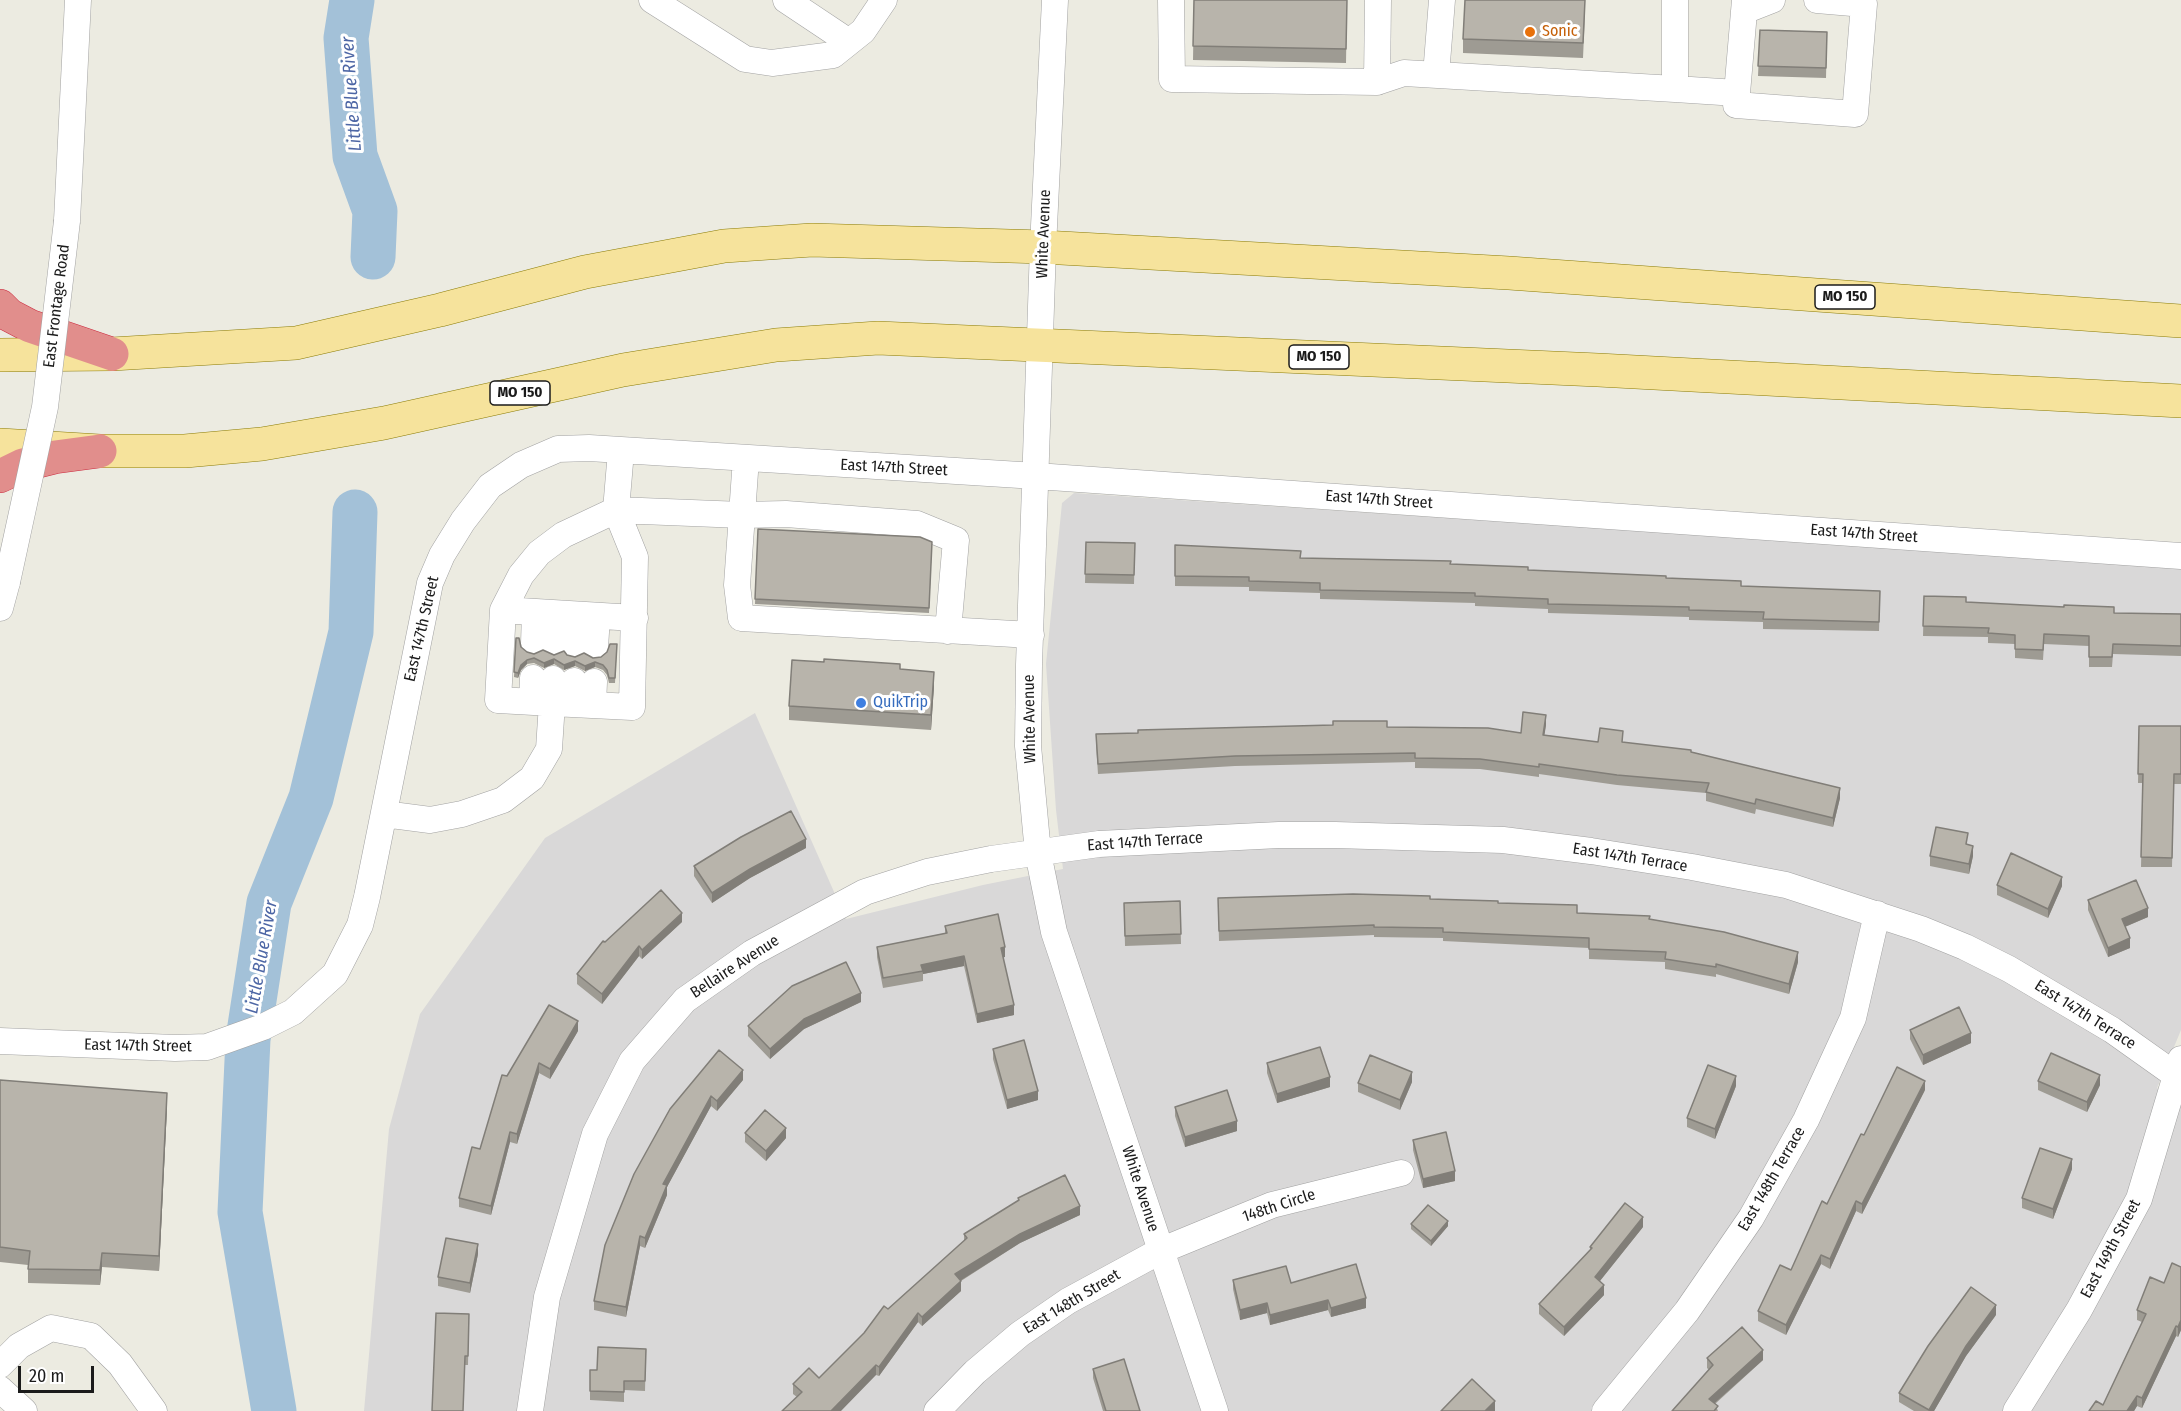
<!DOCTYPE html>
<html>
<head>
<meta charset="utf-8">
<style>
	body { margin:0 }
	#map { position:relative; width:2181px; height:1411px; overflow:hidden; background:#ecebe1; font-family:"Fira Sans Condensed",sans-serif }
	canvas { display:block }
	.scale { position:absolute; left:18px; top:1366px; width:76px; height:27px; box-sizing:border-box; border:3px solid #1b1b1b; border-top:0; padding-left:8px; font-size:18px; line-height:21px; white-space:nowrap; color:#1b1b1b; -webkit-text-stroke:4px #fff; paint-order:stroke }
</style>
</head>
<body>
<div id="map">
<canvas width="2181" height="1411"></canvas>
<div class="scale">20 m</div>
</div>
<script>
const ctx = document.querySelector('canvas').getContext('2d');
ctx.lineJoin = 'round';
function paint(path, color) {
  ctx.fillStyle = color;
  ctx.fill(path, 'evenodd');
}
function poly(rows) {
  const path = new Path2D();
  for (const r of rows) {
    path.moveTo(r[0], r[1]);
    for (let i = 2; i < r.length; i += 2) path.lineTo(r[i], r[i + 1]);
  }
  return path;
}
function stroke(path, color, width, dash) {
  ctx.strokeStyle = color;
  ctx.lineWidth = width;
  ctx.lineCap = dash ? 'butt' : 'round';
  ctx.setLineDash(dash || []);
  ctx.stroke(path);
}
function drawText(font, color, halo, rows, align = 'center') {
  ctx.font = font + ' "Fira Sans Condensed",sans-serif';
  ctx.lineWidth = 6;
  ctx.setLineDash([]);
  ctx.textBaseline = 'middle';
  ctx.strokeStyle = halo;
  ctx.fillStyle = color;
  for (const [text, x, y, turn = 0] of rows) {
    ctx.save();
    ctx.translate(x, y);
    ctx.rotate((+turn || 0) * Math.PI / 180);
    ctx.textAlign = isNaN(turn) ? turn : align;
    if (halo) ctx.strokeText(text, 0, 0);
    ctx.fillText(text, 0, 0);
    ctx.restore();
  }
}
const residential = poly([
	[1074,493,2181,567,2181,1030,2157,1088,2181,1103,2181,1411,364,1411,389,1129,420,1014,545,838,755,713,846,919,983,885,1063,869,1056,810,1046,664,1062,503]
]);
const river = poly([
	[352,0,346,38,355,156,375,211,373,257],
	[274,1411,240,1212,248,1039,269,903,311,798,351,632,355,512]
]);
const minor = poly([
	[652,0,745,59,772,63,833,55,863,31,884,0],
	[786,0,849,42],
	[1055,0,1043,247,1029,665,1028,746,1038,853,1054,932,1215,1411],
	[1171,0,1172,79,1377,82,1404,73,1675,89,1675,0],
	[1745,0,1736,105,1855,114,1864,4,1817,0],
	[1744,11,1772,0],
	[1436,75,1442,0],
	[1377,82,1378,0],
	[1675,89,1737,93],
	[67,221,78,0],
	[746,458,737,585,741,618,1031,635],
	[0,608,7,582],
	[503,610,635,618],
	[534,644,535,612],
	[554,645,555,614],
	[575,647,577,615],
	[595,648,597,616],
	[553,679,552,703,498,700,503,610,521,575,539,553,563,535,616,510,742,515,786,514,917,524,956,540,948,631],
	[532,702,533,678],
	[572,704,574,681],
	[593,705,594,682],
	[384,814,430,820,462,814,503,800,532,778,549,749,552,703,632,707,635,557,616,510,621,451],
	[0,1041,175,1048,207,1047,263,1027,293,1012,335,974,360,925,367,897,430,583,442,555,463,521,490,486,521,465,558,449,589,448,1036,476,2181,556],
	[0,1365,19,1346,51,1328,91,1336,120,1364,154,1411],
	[0,1389,24,1411],
	[530,1411,547,1297,595,1134,632,1061,685,1000,752,953,865,892,927,872,991,859,1099,844,1279,835,1335,835,1503,840,1591,851,1692,867,1786,885,1921,929,1965,947,2009,969,2112,1030,2181,1079],
	[937,1411,975,1372,1020,1334,1068,1301,1160,1251,1272,1205,1401,1173],
	[1605,1411,1687,1311,1751,1218,1806,1120,1853,1018,1877,914],
	[2016,1411,2079,1310,2139,1199,2181,1059]
]);
const major = poly([
	[0,355,112,354,296,343,440,310,585,272,724,246,812,240,1043,247,1509,273,2181,321],
	[0,445,100,451,185,451,262,444,384,423,623,370,776,345,878,338,1598,370,2181,401]
]);
const highway = poly([
	[0,306,9,315,30,326,112,354],
	[0,476,23,465,55,457,100,451]
]);
const minorBridge = poly([
	[7,582,45,407,67,221]
]);
const wall = poly([
	[1194,0,1347,0,1346,63,1193,60],
	[1585,13,1583,58,1463,53,1463,39],
	[1760,30,1827,32,1826,78,1758,76],
	[758,529,932,542,929,613,755,604],
	[1086,542,1135,543,1134,584,1085,583],
	[1175,545,1300,558,1450,564,1528,570,1666,578,1741,586,1880,591,1879,631,1763,629,1763,622,1689,620,1689,617,1548,613,1548,609,1475,606,1475,603,1320,599,1320,593,1249,591,1249,587,1175,586],
	[1924,596,1966,602,2114,613,2181,614,2181,656,2113,654,2112,667,2089,667,2089,646,2044,644,2043,660,2015,658,2015,644,1988,643,1988,637,1923,636],
	[516,638,521,647,527,652,534,654,567,655,575,657,593,658,601,657,617,644,615,683,609,683,607,675,603,670,595,667,585,671,575,666,564,670,554,664,544,668,534,663,527,664,521,670,518,678,514,677],
	[900,669,934,686,931,730,789,720,789,706],
	[1546,725,1544,735,1598,742,1623,742,1691,752,1840,798,1833,827,1756,809,1755,814,1706,801,1706,793,1617,785,1539,774,1539,777,1480,769,1415,768,1415,762,1235,766,1098,774,1096,744,1387,727,1521,733],
	[2139,726,2181,726,2181,784,2174,784,2172,867,2141,867,2143,783,2138,783],
	[1968,845,1973,856,1969,874,1930,866,1930,856],
	[806,848,750,878,712,903,694,876,694,866],
	[1997,885,2062,886,2048,918,1997,895],
	[1218,898,1430,899,1498,903,1577,913,1649,919,1798,962,1789,994,1716,974,1716,977,1665,969,1665,962,1589,959,1589,948,1443,941,1443,938,1374,937,1374,935,1219,941],
	[2088,900,2148,917,2125,927,2130,948,2108,957,2088,910],
	[1180,901,1181,944,1125,946,1124,903],
	[682,922,642,959,639,956,602,1004,577,984,577,974,605,942],
	[945,926,1005,957,1003,957,1014,1015,977,1023,964,966,923,974,923,981,883,988,877,957,877,947,945,934],
	[861,1002,804,1029,770,1059,748,1036,748,1026],
	[1910,1030,1971,1043,1923,1065,1910,1039],
	[578,1031,550,1079,539,1073,517,1144,510,1142,491,1215,459,1207,459,1198,480,1149,507,1076],
	[993,1049,1038,1100,1007,1109,993,1059],
	[1267,1063,1330,1087,1277,1103,1267,1073],
	[0,1080,167,1107,159,1271,102,1267,100,1285,28,1283,28,1265,0,1262],
	[743,1080,717,1111,711,1106,667,1187,667,1195,645,1248,640,1246,626,1317,594,1310,594,1301,670,1109],
	[2038,1081,2100,1085,2087,1112,2038,1090],
	[1412,1082,1400,1110,1358,1092,1358,1083],
	[1736,1086,1715,1139,1687,1127,1687,1118],
	[1925,1090,1862,1214,1856,1211,1830,1269,1821,1264,1786,1335,1758,1321,1758,1311,1791,1270,1864,1135],
	[1175,1107,1237,1131,1185,1147,1175,1116],
	[745,1133,786,1138,766,1161,745,1142],
	[1413,1140,1455,1181,1423,1188,1413,1150],
	[2072,1169,2053,1219,2022,1208,2022,1198],
	[1018,1198,1080,1215,1020,1243,961,1281,961,1291,922,1326,918,1322,879,1376,876,1375,797,1397,793,1394,793,1384,819,1378,888,1309,964,1241,964,1234,1018,1201],
	[1411,1224,1448,1226,1431,1246,1411,1229],
	[1643,1227,1600,1281,1604,1295,1564,1336,1539,1314,1539,1304,1590,1250,1590,1247],
	[478,1254,470,1293,438,1286,438,1277],
	[2181,1267,2181,1330,2178,1337,2176,1336,2142,1408,2137,1406,2134,1411,2089,1411,2103,1405,2142,1322,2137,1320,2137,1310],
	[1233,1280,1291,1283,1366,1308,1331,1317,1328,1310,1270,1325,1267,1313,1240,1320,1233,1289],
	[436,1313,469,1314,468,1365,465,1365],
	[1996,1315,1966,1356,1934,1411,1914,1411,1899,1402,1899,1393],
	[646,1349,645,1391,624,1390,624,1402,590,1400,590,1370,597,1370],
	[1707,1358,1763,1360,1715,1404,1718,1411,1672,1411,1709,1370,1707,1368],
	[1093,1369,1140,1411,1103,1411,1093,1378]
]);
const shadedWall = poly([
	[554,659,554,664,544,668,544,663],
	[527,660,527,664,521,670,518,678,518,673,521,665],
	[575,661,575,666,564,670,564,665],
	[595,662,595,667,585,671,585,666],
	[934,672,934,686,931,730,931,715],
	[1546,715,1546,725,1543,745,1543,735],
	[1840,788,1840,798,1833,827,1833,818],
	[806,839,806,848,750,878,712,903,712,893,750,869],
	[1973,846,1973,856,1969,874,1969,864],
	[2062,877,2062,886,2048,918,2048,909],
	[2148,908,2148,917,2122,928,2122,919],
	[682,913,682,922,642,959,642,950],
	[2130,938,2130,948,2108,957,2108,948],
	[639,946,639,956,602,1004,602,994],
	[1005,947,1005,957,1001,958,1001,948],
	[1798,952,1798,962,1789,994,1789,984],
	[964,956,964,966,923,974,921,965],
	[861,993,861,1002,804,1029,770,1059,770,1049,804,1019],
	[1014,1005,1014,1015,977,1023,977,1014],
	[578,1021,578,1031,550,1079,550,1069],
	[1971,1033,1971,1043,1923,1065,1923,1055],
	[539,1063,539,1073,517,1144,517,1134],
	[743,1070,743,1080,717,1111,717,1101],
	[1412,1072,1412,1082,1400,1110,1400,1100],
	[2100,1075,2100,1085,2087,1112,2087,1102],
	[1736,1076,1736,1086,1715,1139,1715,1129],
	[1330,1077,1330,1087,1277,1103,1277,1094],
	[1925,1081,1925,1090,1862,1214,1862,1204],
	[1038,1091,1038,1100,1007,1109,1007,1100],
	[167,1093,167,1107,159,1271,159,1256],
	[711,1096,711,1106,667,1187,667,1195,645,1248,645,1238,663,1184],
	[1237,1121,1237,1131,1185,1147,1185,1137],
	[786,1128,786,1138,766,1161,766,1151],
	[510,1132,510,1142,491,1215,491,1206],
	[2072,1159,2072,1169,2053,1219,2053,1209],
	[1455,1171,1455,1181,1423,1188,1423,1179],
	[1856,1201,1856,1211,1830,1269,1830,1259],
	[1080,1206,1080,1215,1020,1243,955,1284,955,1274,1020,1234],
	[1643,1217,1643,1227,1595,1287,1595,1277],
	[1448,1221,1448,1226,1431,1246,1431,1241],
	[640,1236,640,1246,626,1317,626,1307],
	[478,1244,478,1254,470,1293,470,1283],
	[102,1253,102,1267,100,1285,100,1270],
	[1821,1255,1821,1264,1786,1335,1786,1325],
	[961,1281,961,1291,922,1326,922,1317],
	[1604,1285,1604,1295,1564,1336,1564,1327],
	[1366,1298,1366,1308,1331,1317,1331,1308],
	[1328,1300,1328,1310,1270,1325,1270,1315],
	[1267,1303,1267,1313,1240,1320,1240,1310],
	[1996,1305,1996,1315,1966,1356,1934,1411,1929,1411,1966,1346],
	[918,1313,918,1322,879,1376,879,1367],
	[2181,1320,2181,1330,2178,1337,2178,1327],
	[2176,1326,2176,1336,2142,1408,2142,1398],
	[1763,1350,1763,1360,1709,1408,1709,1399],
	[876,1365,876,1375,841,1411,831,1411],
	[2137,1396,2137,1406,2134,1411,2127,1411],
	[1495,1401,1495,1411,1485,1411]
]);
const building = poly([
	[1194,0,1347,0,1346,49,1193,46,1194,0],
	[1465,0,1585,0,1583,43,1463,39,1465,0],
	[1760,30,1827,32,1826,68,1758,66,1760,30],
	[758,529,920,537,932,542,929,608,755,599,758,529],
	[1086,542,1135,543,1134,575,1085,574,1086,542],
	[1175,545,1301,551,1300,558,1451,561,1450,564,1528,567,1528,570,1666,576,1666,578,1741,581,1741,586,1880,591,1879,622,1763,619,1764,612,1689,610,1689,607,1548,604,1548,599,1475,596,1475,593,1320,590,1320,583,1249,581,1249,577,1175,576,1175,545],
	[1924,596,1966,597,1966,602,2064,607,2064,605,2114,607,2114,613,2181,614,2181,646,2113,644,2112,657,2089,657,2089,636,2044,634,2043,650,2015,649,2015,635,1988,633,1989,628,1923,626,1924,596],
	[516,638,519,638,521,647,527,652,534,654,543,650,554,655,564,651,567,655,575,657,584,653,593,658,601,657,607,652,610,644,617,644,615,678,609,678,607,670,603,665,595,662,585,666,575,661,564,665,554,659,544,663,534,658,527,660,521,665,518,673,514,672,516,638],
	[824,659,900,664,900,669,934,672,931,715,789,706,792,660,824,662,824,659],
	[1523,712,1546,715,1543,735,1598,742,1600,728,1623,731,1622,742,1691,750,1691,752,1840,788,1833,818,1756,799,1755,804,1706,792,1709,783,1617,775,1539,764,1539,767,1480,759,1415,758,1415,753,1235,756,1098,764,1096,734,1138,733,1138,730,1333,725,1333,721,1387,721,1387,727,1488,728,1521,733,1523,712],
	[2139,726,2181,726,2181,774,2174,774,2172,858,2141,857,2143,774,2138,774,2139,726],
	[791,811,806,839,750,869,712,893,694,866,741,837,791,811],
	[1936,827,1968,833,1966,844,1973,846,1969,864,1930,856,1936,827],
	[2011,853,2062,877,2048,909,1997,885,2011,853],
	[2136,880,2148,908,2122,919,2130,938,2108,948,2088,900,2136,880],
	[661,890,682,913,642,950,639,946,602,994,577,974,603,941,605,942,661,890],
	[1353,894,1430,896,1430,899,1498,901,1498,903,1577,905,1577,913,1650,916,1649,919,1724,932,1798,952,1789,984,1716,964,1716,967,1665,959,1666,952,1589,949,1589,938,1443,932,1443,928,1374,927,1374,925,1219,931,1218,898,1353,894],
	[1180,901,1181,934,1125,936,1124,903,1180,901],
	[998,914,1005,947,1001,948,1014,1005,977,1014,964,956,921,965,923,971,883,978,877,947,947,933,945,926,998,914],
	[846,962,861,993,804,1019,770,1049,748,1026,792,986,846,962],
	[549,1005,578,1021,550,1069,539,1063,517,1134,510,1132,491,1206,459,1198,472,1147,480,1149,502,1075,507,1076,549,1005],
	[1959,1007,1971,1033,1923,1055,1910,1030,1959,1007],
	[1024,1040,1038,1091,1007,1100,993,1049,1024,1040],
	[1320,1047,1330,1077,1277,1094,1267,1063,1320,1047],
	[719,1050,743,1070,717,1101,711,1096,663,1184,667,1185,645,1238,640,1236,626,1307,594,1301,605,1245,634,1174,670,1109,719,1050],
	[2051,1053,2100,1075,2087,1102,2038,1081,2051,1053],
	[1370,1055,1412,1072,1400,1100,1358,1083,1370,1055],
	[1708,1065,1736,1076,1715,1129,1687,1118,1708,1065],
	[1897,1067,1925,1081,1862,1204,1856,1201,1830,1259,1821,1255,1786,1325,1758,1311,1780,1265,1791,1270,1822,1201,1827,1204,1861,1134,1864,1135,1897,1067],
	[0,1080,167,1093,159,1256,102,1253,100,1270,28,1269,30,1251,0,1247,0,1080],
	[1227,1090,1237,1121,1185,1137,1175,1107,1227,1090],
	[765,1110,786,1128,766,1151,745,1133,765,1110],
	[1446,1132,1455,1171,1423,1179,1413,1140,1446,1132],
	[2040,1148,2072,1159,2053,1209,2022,1198,2040,1148],
	[1065,1175,1080,1206,1020,1234,955,1274,961,1281,922,1317,918,1313,879,1367,876,1365,831,1411,782,1411,802,1392,793,1384,809,1368,819,1378,864,1333,884,1306,888,1309,967,1238,964,1234,1019,1200,1018,1198,1065,1175],
	[1625,1203,1643,1217,1595,1277,1604,1285,1564,1327,1539,1304,1592,1248,1590,1247,1625,1203],
	[1428,1205,1448,1221,1431,1241,1411,1224,1428,1205],
	[446,1238,478,1244,470,1283,438,1277,446,1238],
	[2172,1263,2181,1267,2181,1320,2178,1327,2176,1326,2142,1398,2137,1396,2127,1411,2089,1411,2096,1401,2103,1405,2146,1314,2137,1310,2150,1277,2164,1283,2172,1263],
	[1356,1264,1366,1298,1331,1308,1328,1300,1270,1315,1267,1303,1240,1310,1233,1280,1286,1266,1291,1283,1356,1264],
	[1971,1287,1996,1305,1966,1346,1929,1410,1899,1393,1928,1346,1971,1287],
	[436,1313,469,1314,468,1356,465,1356,463,1411,432,1411,436,1313],
	[1742,1327,1763,1350,1709,1399,1718,1406,1714,1411,1672,1411,1713,1365,1707,1358,1742,1327],
	[598,1347,646,1349,645,1381,624,1381,624,1392,590,1391,590,1370,597,1370,598,1347],
	[1124,1359,1140,1411,1106,1411,1093,1369,1124,1359],
	[1472,1379,1495,1401,1485,1411,1441,1411,1472,1379]
]);
const markers = [
	[1530,32,6,"#e8710a"],
	[861,703,6,"#3f7fe0"]
];
const shields = [
	[1845,297,60],
	[1319,357,60],
	[520,393,60]
];
const shieldNames = [
	["MO 150",1845,297],
	["MO 150",1319,357],
	["MO 150",520,393]
];
const foodNames = [
	["Sonic",1542,32]
];
const streetNames = [
	["White Avenue",1044,234,-88],
	["East Frontage Road",57,306,-83],
	["East 147th Street",894,468,3],
	["East 147th Street",1379,500,4],
	["East 147th Street",1864,534,4],
	["East 147th Street",422,629,-77],
	["White Avenue",1030,719,-91],
	["East 147th Terrace",1145,842,-4],
	["East 147th Terrace",1630,858,9],
	["Bellaire Avenue",735,967,-33],
	["East 147th Terrace",2085,1015,32],
	["East 147th Street",138,1046,1],
	["East 148th Terrace",1772,1179,-60],
	["White Avenue",1140,1189,72],
	["148th Circle",1279,1206,-18],
	["East 149th Street",2111,1249,-62],
	["East 148th Street",1072,1302,-31]
];
const shopNames = [
	["QuikTrip",873,703]
];
const waterNames = [
	["Little Blue River",352,94,-94],
	["Little Blue River",262,957,-80]
];
paint(residential, '#d9d8d8');
stroke(river, '#a3c1d8', 45);
stroke(minor, '#a2a2a2', 27);
stroke(major, '#8b7c07', 34);
stroke(highway, '#cc2c40', 34);
stroke(minor, '#fff', 26);
stroke(major, '#f6e39c', 33);
stroke(highway, '#e18e8c', 33);
stroke(minorBridge, '#a2a2a2', 27, []);
stroke(minorBridge, '#fff', 26);
paint(wall, '#9e9b93');
paint(shadedWall, '#817e78');
paint(building, '#b8b4ab');
stroke(building, '#817e78', 1.5);
for (const [x, y, r, color] of markers) {
  const dot = new Path2D();
  dot.arc(x, y, r, 0, 2 * Math.PI);
  ctx.fillStyle = color;
  ctx.fill(dot);
  stroke(dot, '#fff', 2);
}
for (const [x, y, w] of shields) {
  const box = new Path2D();
  box.roundRect(x - w / 2, y - 12, w, 24, 4.5);
  ctx.fillStyle = '#fff';
  ctx.fill(box);
  stroke(box, '#1b1b1b', 1.5);
}
drawText('bold 15px', '#1b1b1b', null, shieldNames);
drawText('16px', '#c56008', '#fff', foodNames, 'left');
drawText('16px', '#1b1b1b', '#fff', streetNames);
drawText('16px', '#366cbe', '#fff', shopNames, 'left');
drawText('italic 18px', '#4d66a5', '#fff', waterNames);
</script>
</body>
</html>
